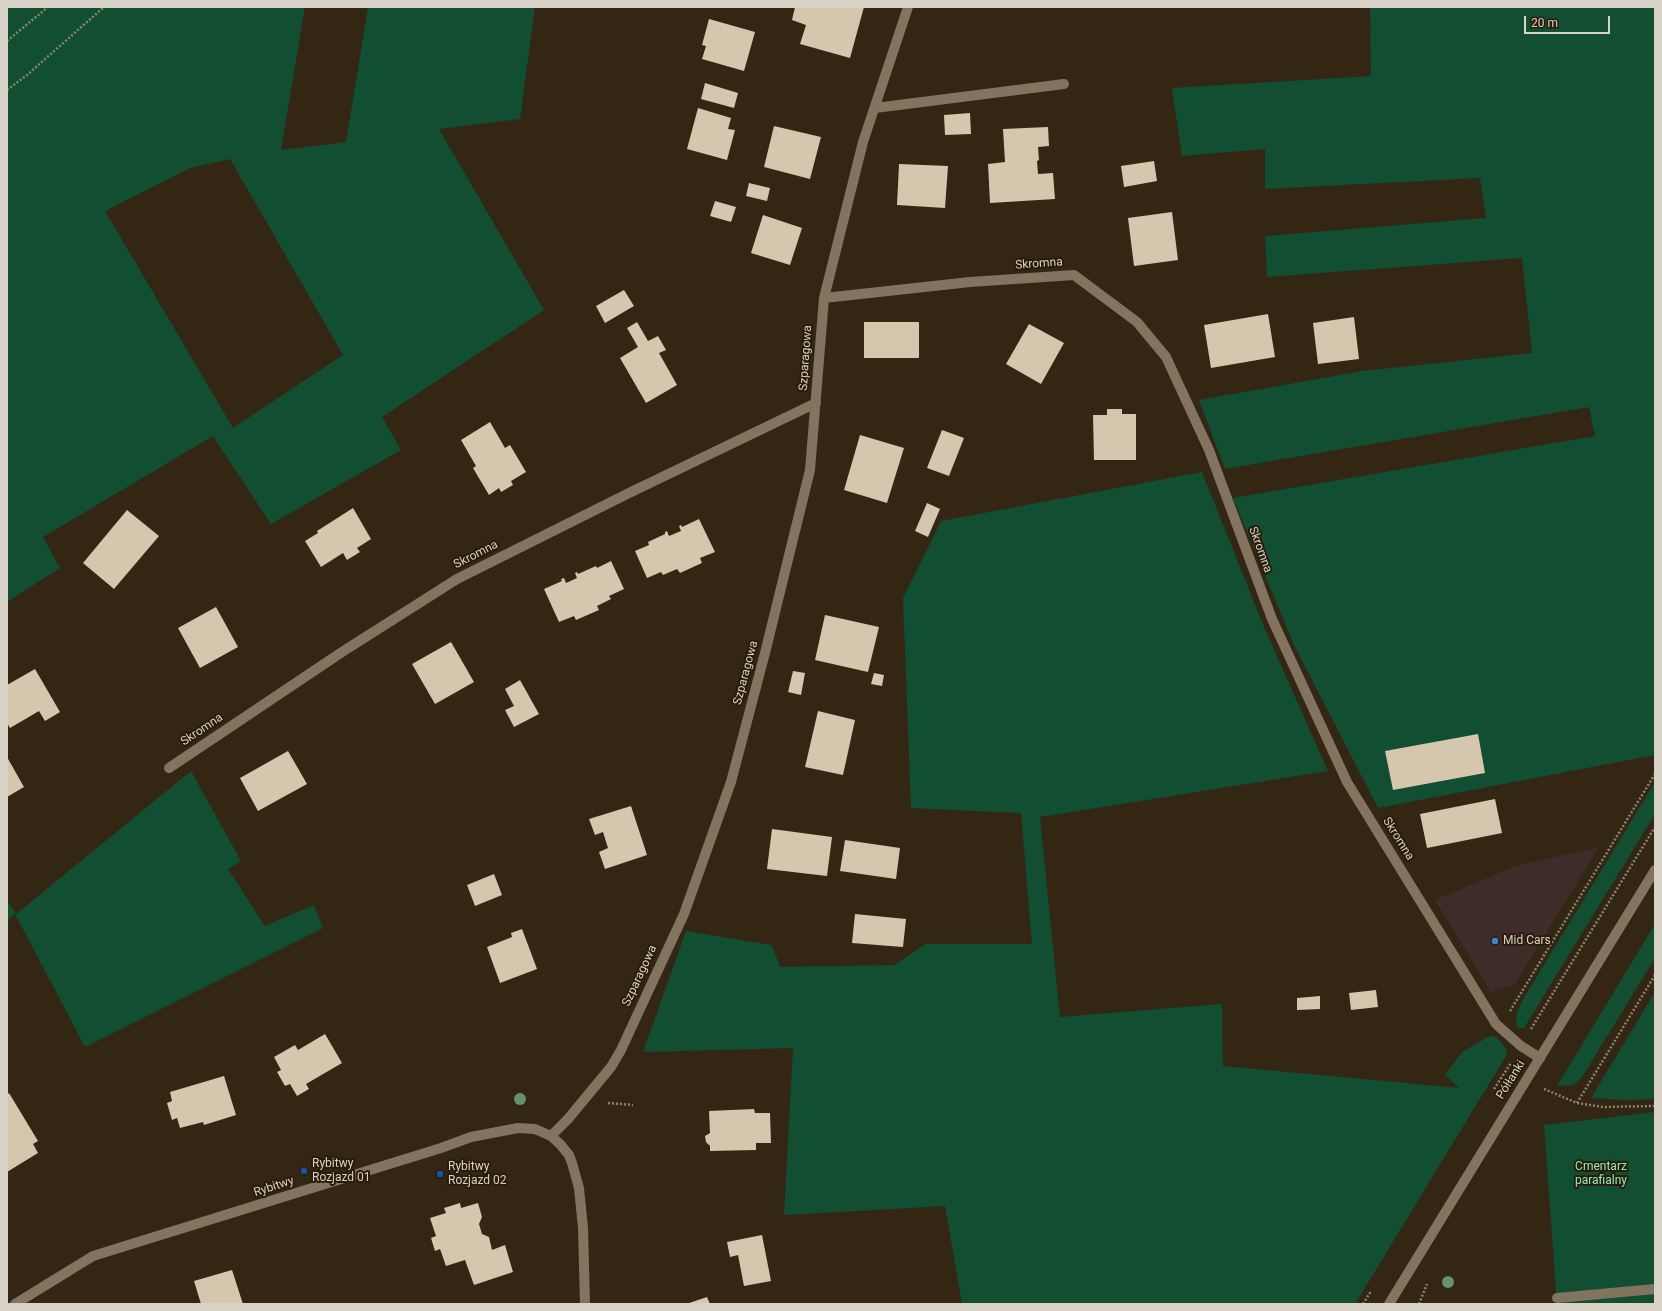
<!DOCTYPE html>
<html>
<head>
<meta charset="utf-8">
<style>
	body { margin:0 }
	#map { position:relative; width:1662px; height:1311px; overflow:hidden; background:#332713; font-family:Roboto,sans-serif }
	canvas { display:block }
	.frame { position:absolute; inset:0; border:8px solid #d8d1c5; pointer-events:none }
	.scale { position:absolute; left:1524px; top:16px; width:86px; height:18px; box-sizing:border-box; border:2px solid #d8d1c5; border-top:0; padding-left:5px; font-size:12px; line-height:14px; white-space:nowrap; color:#d8d1c5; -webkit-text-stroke:3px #291d09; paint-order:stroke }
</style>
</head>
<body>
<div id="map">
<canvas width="1662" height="1311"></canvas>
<div class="frame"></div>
<div class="scale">20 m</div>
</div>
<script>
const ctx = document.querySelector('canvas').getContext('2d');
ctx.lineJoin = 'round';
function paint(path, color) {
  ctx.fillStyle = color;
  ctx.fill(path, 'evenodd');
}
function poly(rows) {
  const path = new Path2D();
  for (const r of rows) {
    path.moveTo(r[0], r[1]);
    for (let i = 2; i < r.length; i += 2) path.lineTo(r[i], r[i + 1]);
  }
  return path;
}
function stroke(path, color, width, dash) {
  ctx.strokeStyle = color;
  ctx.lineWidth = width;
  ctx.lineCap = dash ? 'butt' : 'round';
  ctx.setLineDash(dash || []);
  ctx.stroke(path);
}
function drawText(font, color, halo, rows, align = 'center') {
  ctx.font = font + ' Roboto,sans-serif';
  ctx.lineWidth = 4;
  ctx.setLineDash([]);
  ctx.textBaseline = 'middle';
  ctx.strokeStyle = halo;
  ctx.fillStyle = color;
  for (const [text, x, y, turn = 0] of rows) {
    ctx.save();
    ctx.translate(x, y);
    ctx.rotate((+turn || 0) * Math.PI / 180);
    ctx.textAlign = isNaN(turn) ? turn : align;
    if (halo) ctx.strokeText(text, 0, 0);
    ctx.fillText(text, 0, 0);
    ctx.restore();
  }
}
const commercial = poly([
	[1599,847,1515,984,1491,992,1435,900,1516,866]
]);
const green = poly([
	[7,7,305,7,281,150,346,142,368,7,535,7,520,119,439,129,544,310,382,417,401,450,271,524,213,436,43,537,60,568,7,602],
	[230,159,343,355,233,428,105,211,190,168],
	[1370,7,1655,7,1655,755,1378,808,1294,645,1233,498,1595,436,1589,407,1225,469,1199,400,1363,371,1532,353,1522,258,1267,277,1265,236,1486,218,1480,178,1265,189,1265,149,1182,156,1172,88,1371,76],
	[1202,472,1264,627,1328,771,1040,817,1060,1017,1222,1004,1223,1066,1459,1088,1445,1075,1462,1052,1488,1037,1493,1036,1498,1039,1507,1050,1506,1056,1355,1304,962,1304,945,1206,784,1215,793,1048,643,1052,686,931,772,945,780,967,895,965,925,944,1032,944,1021,813,911,808,903,598,941,521],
	[191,771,241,861,228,869,265,926,314,905,323,928,85,1047,15,914,7,921,7,900,16,914],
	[1655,782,1655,814,1524,1028,1518,1028,1516,1023,1517,1012,1522,1001],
	[1655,924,1655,958,1584,1074,1574,1085,1557,1086],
	[1655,992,1655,1099,1626,1100,1591,1098],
	[1655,1112,1655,1304,1557,1304,1544,1125]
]);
const building = poly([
	[795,7,864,7,850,58,800,44,806,25,792,20],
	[709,19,755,32,744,71,702,59,706,46,702,45],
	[705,83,738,93,734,108,701,99],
	[698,108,731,118,728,129,735,130,727,160,687,149],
	[970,113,971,134,945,135,944,115],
	[774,126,821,137,810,179,764,167],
	[1048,127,1049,146,1038,147,1039,160,1037,161,1038,174,1053,173,1055,199,990,203,988,164,1005,162,1003,129],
	[1154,161,1157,181,1124,187,1121,166],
	[899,164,948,166,945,208,897,205],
	[749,183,770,188,767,201,746,196],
	[715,201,736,207,731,222,710,216],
	[1172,212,1178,260,1134,266,1128,218],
	[763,215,802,228,790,265,751,253],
	[624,290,634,306,605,323,596,306],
	[1268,314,1275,357,1211,368,1204,325],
	[1354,317,1359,359,1318,364,1313,323],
	[637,322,648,341,658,336,666,350,659,353,677,385,646,403,620,358,638,347,627,328],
	[864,322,919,322,919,358,864,358],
	[1029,324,1064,343,1041,384,1006,364],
	[1107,409,1122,409,1122,414,1136,414,1136,460,1094,460,1093,415,1107,415],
	[490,422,505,448,510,445,526,472,511,481,513,485,501,492,499,488,489,495,473,468,476,466,461,440],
	[942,430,964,438,949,476,927,468],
	[860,435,904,448,887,503,844,490],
	[927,503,940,509,928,537,915,531],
	[353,508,371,539,357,548,360,552,347,560,343,553,321,567,305,541,318,533,317,531],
	[127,510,159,536,114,589,83,563],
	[699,519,715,552,700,558,702,563,680,573,677,569,663,575,661,572,647,578,635,551,649,545,648,542,665,534,665,532,667,531,669,536,681,531,679,526,681,525,682,527],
	[611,561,624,589,609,596,611,599,597,606,599,610,576,620,574,616,559,622,544,589,562,581,561,579,564,578,566,583,577,578,575,573,577,572,578,574,596,566,597,568],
	[216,607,238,647,200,668,178,628],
	[825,615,879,627,868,672,815,660],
	[451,642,474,682,435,704,412,664],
	[35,669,60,712,45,721,39,711,10,728,7,723,7,685],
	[793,671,805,673,801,695,788,692],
	[874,673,884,675,882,686,871,684],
	[520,680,539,714,514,727,505,710,514,706,505,689],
	[818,711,855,720,843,775,805,767],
	[1478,734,1485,773,1393,790,1385,751],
	[288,751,307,784,258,811,240,778],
	[7,757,24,787,7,797],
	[1495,799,1502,833,1427,848,1420,814],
	[631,806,647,855,605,869,599,852,608,848,603,832,595,835,589,819],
	[772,829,832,837,827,876,767,869],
	[845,840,900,848,896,879,840,871],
	[494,874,502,895,475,906,467,885],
	[855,914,906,919,903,947,852,943],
	[522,929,537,969,500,983,487,947,512,937,511,933],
	[1376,990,1378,1007,1351,1010,1349,993],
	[1320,996,1320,1009,1297,1010,1297,998],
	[325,1034,342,1063,306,1084,309,1089,297,1096,290,1084,285,1086,277,1072,281,1070,274,1057,295,1045,298,1050],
	[224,1076,236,1115,204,1125,203,1122,180,1128,177,1118,172,1120,167,1103,172,1101,170,1092],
	[9,1093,38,1141,33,1144,38,1153,7,1172,7,1095],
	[754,1109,755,1113,770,1113,771,1143,756,1143,756,1150,710,1151,710,1146,706,1142,705,1136,710,1133,709,1111],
	[460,1203,461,1208,478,1203,482,1217,479,1224,482,1234,489,1237,492,1250,505,1245,513,1272,474,1285,465,1260,446,1266,440,1249,435,1251,431,1238,436,1236,430,1218,446,1213,444,1208],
	[762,1235,771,1281,744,1286,738,1255,730,1257,727,1242],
	[232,1270,243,1304,201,1304,194,1281],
	[707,1297,710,1304,686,1304]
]);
const path = poly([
	[7,41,48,7],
	[7,90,27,75,104,7],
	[1510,1011,1655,774],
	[1531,1029,1655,827],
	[1494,1089,1511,1063],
	[1544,1089,1577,1103,1603,1107,1655,1106],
	[608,1103,633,1105],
	[1577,1103,1655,975],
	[1363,1304,1371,1291],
	[1419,1304,1427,1284]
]);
const service = poly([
	[875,108,1064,84]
]);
const pedestrian = poly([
	[1557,1298,1655,1289]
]);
const minor = poly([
	[824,298,970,282,1074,275,1137,322,1166,357,1209,450,1272,619,1347,782,1496,1024,1521,1046,1540,1058],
	[169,768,342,652,457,579,627,494,816,403],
	[551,1136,568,1119,611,1067,621,1050,684,914,731,782,765,653,810,470,824,298,863,142,908,7],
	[15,1304,93,1256,441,1148,471,1137,518,1128,535,1129,551,1136,560,1144,569,1155,572,1163,579,1188,583,1228,585,1304]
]);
const tertiary = poly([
	[1389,1304,1655,870]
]);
const trees = [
	[520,1099],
	[1448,1282]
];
const markers = [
	[1495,941,4,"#3f7fe0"],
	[304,1171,4,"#1a4fb4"],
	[440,1174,4,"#1a4fb4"]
];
const streetNames = [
	["Skromna",1039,264,-4],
	["Szparagowa",806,358,-86],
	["Skromna",1260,550,70],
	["Skromna",476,555,-27],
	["Szparagowa",746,673,-75],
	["Skromna",202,730,-34],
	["Skromna",1398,839,58],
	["Szparagowa",640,976,-65],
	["Półłanki",1511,1080,-58],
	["Rybitwy",274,1187,-18]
];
const poiNames = [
	["Mid Cars",1503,941],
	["Rybitwy",312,1164],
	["Rozjazd 01",312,1178],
	["Rybitwy",448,1167],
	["Rozjazd 02",448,1181]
];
const parkNames = [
	["Cmentarz",1601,1167],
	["parafialny",1601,1181]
];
paint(commercial, '#3f2b2a');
paint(green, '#124e32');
paint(building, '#d5c6ae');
stroke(path, '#8c8373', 2.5, [2, 2]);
stroke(service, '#82745e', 10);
stroke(pedestrian, '#82745e', 10);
stroke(minor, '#82745e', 10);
stroke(tertiary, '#82745e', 10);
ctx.fillStyle = '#67926e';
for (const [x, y] of trees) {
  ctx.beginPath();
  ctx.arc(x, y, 6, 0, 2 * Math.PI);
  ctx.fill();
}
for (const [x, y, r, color] of markers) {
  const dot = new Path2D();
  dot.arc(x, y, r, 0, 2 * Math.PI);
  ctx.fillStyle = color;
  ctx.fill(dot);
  stroke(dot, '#291d09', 1.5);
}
drawText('12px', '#d8d1c5', '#291d09', streetNames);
drawText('12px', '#d8d1c5', '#291d09', poiNames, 'left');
drawText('12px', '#91e9b8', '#291d09', parkNames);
</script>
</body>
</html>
